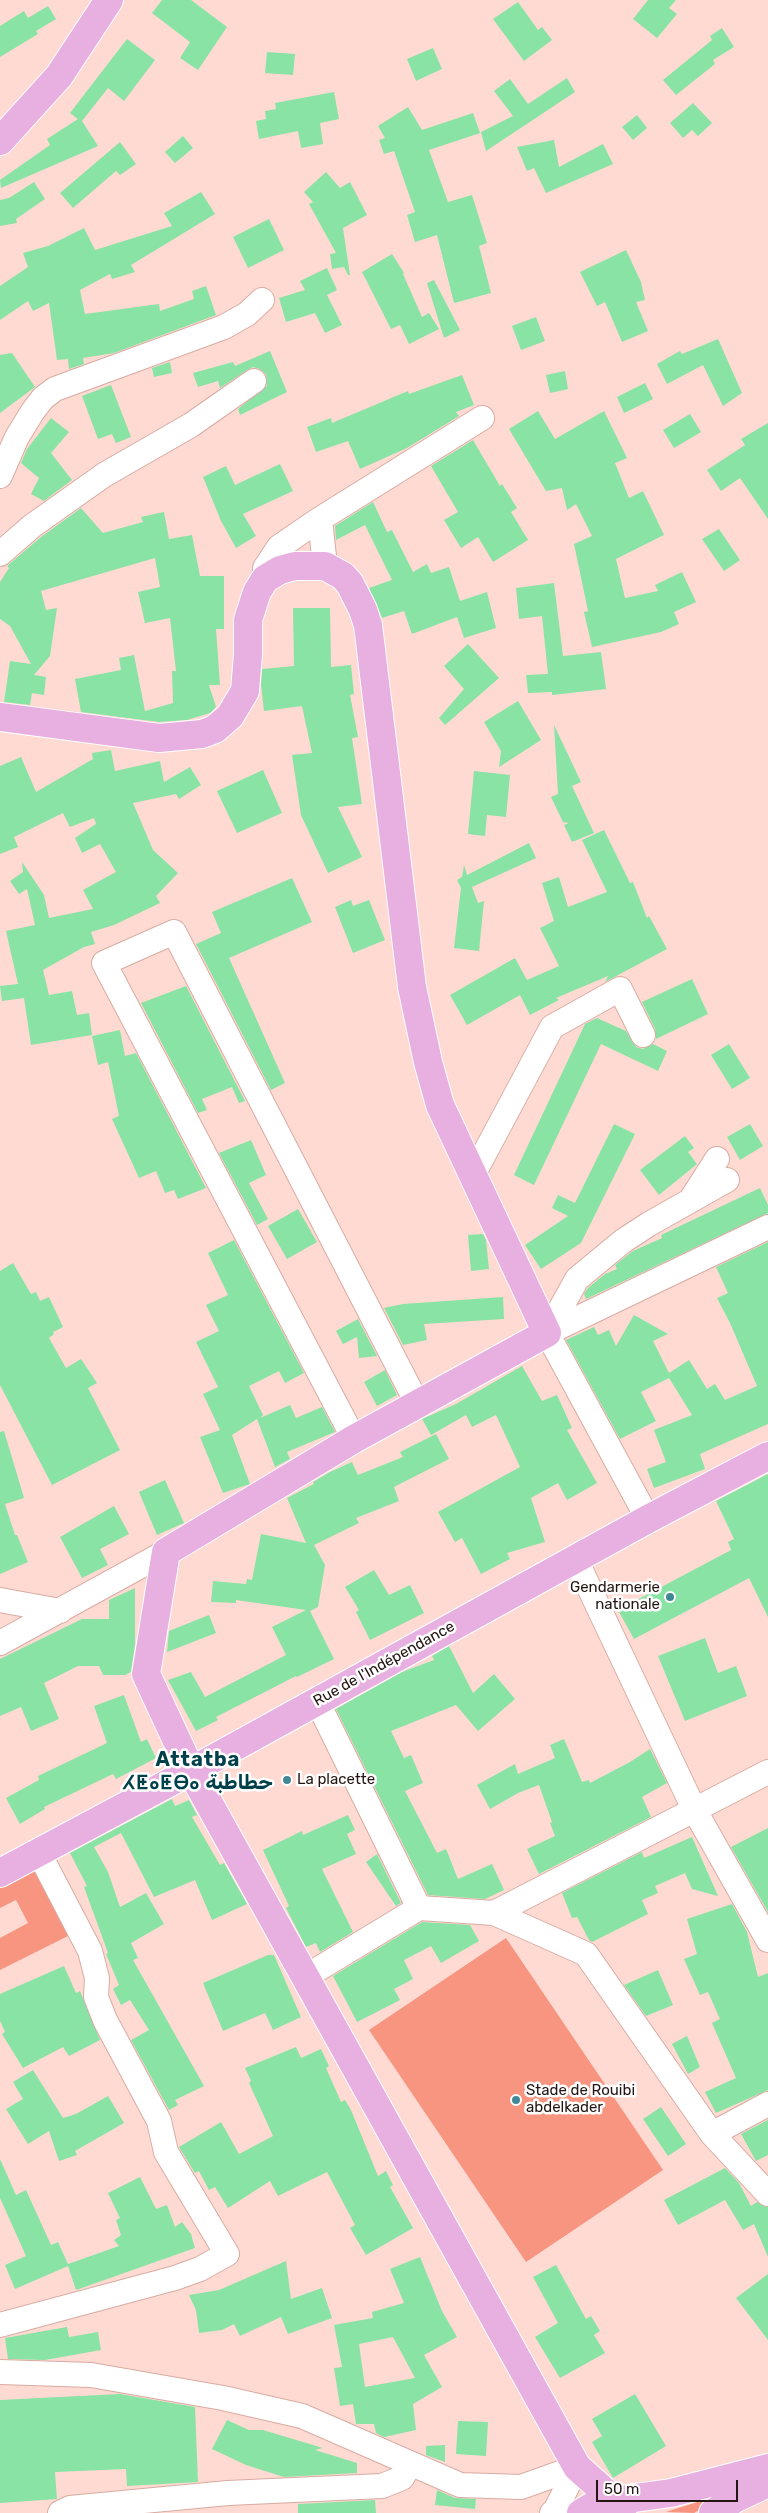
<!DOCTYPE html>
<html>
<head>
<meta charset="utf-8">
<style>
	body { margin:0 }
	#map { position:relative; width:768px; height:2513px; overflow:hidden; background:#ffdad2; font-family:Rubik,sans-serif }
	canvas { display:block }
	.scale { position:absolute; left:596px; top:2480px; width:142px; height:22px; box-sizing:border-box; border:2px solid #251512; border-top:0; padding-left:6px; font-size:15px; line-height:18px; white-space:nowrap; color:#251512; -webkit-text-stroke:4px #fff; paint-order:stroke }
</style>
</head>
<body>
<div id="map">
<canvas width="768" height="2513"></canvas>
<div class="scale">50 m</div>
</div>
<script>
const ctx = document.querySelector('canvas').getContext('2d');
ctx.lineJoin = 'round';
function paint(path, color) {
  ctx.fillStyle = color;
  ctx.fill(path, 'evenodd');
}
function poly(rows) {
  const path = new Path2D();
  for (const r of rows) {
    path.moveTo(r[0], r[1]);
    for (let i = 2; i < r.length; i += 2) path.lineTo(r[i], r[i + 1]);
  }
  return path;
}
function stroke(path, color, width, dash) {
  ctx.strokeStyle = color;
  ctx.lineWidth = width;
  ctx.lineCap = dash ? 'butt' : 'round';
  ctx.setLineDash(dash || []);
  ctx.stroke(path);
}
function drawText(font, color, halo, rows, align = 'center') {
  ctx.font = font + ' Rubik,Cairo,"Noto Sans Tifinagh",sans-serif';
  ctx.lineWidth = 5;
  ctx.setLineDash([]);
  ctx.textBaseline = 'middle';
  ctx.strokeStyle = halo;
  ctx.fillStyle = color;
  for (const [text, x, y, turn = 0] of rows) {
    ctx.save();
    ctx.translate(x, y);
    ctx.rotate((+turn || 0) * Math.PI / 180);
    ctx.textAlign = isNaN(turn) ? turn : align;
    if (halo) ctx.strokeText(text, 0, 0);
    ctx.fillText(text, 0, 0);
    ctx.restore();
  }
}
const green = poly([
	[37,1864,72,1934,0,1970,0,1938,28,1923,16,1900,0,1908,0,1882],
	[506,1938,663,2170,526,2262,369,2030],
	[732,2491,694,2513,666,2512]
]);
const building = poly([
	[162,0,191,0,227,27,198,70,180,58,190,42,152,13],
	[648,0,676,0,669,8,677,14,657,38,633,19],
	[518,2,538,30,542,27,552,40,524,61,493,19],
	[48,6,56,19,36,31,38,34,0,57,0,26,24,11,28,18],
	[722,28,734,47,713,60,715,64,676,95,663,80,712,40,710,36],
	[127,39,155,60,124,101,108,88,82,121,98,146,1,188,0,180,50,145,47,139,78,119,70,113],
	[433,48,442,69,416,81,407,59],
	[267,52,295,54,293,75,265,73],
	[567,78,575,92,486,151,481,132,513,116,494,91,510,79,528,104],
	[334,92,339,119,320,123,323,144,301,148,298,131,259,139,256,121,266,119,265,111,276,109,275,103],
	[693,103,712,123,698,136,692,130,683,138,670,123],
	[408,107,422,130,473,113,480,133,429,150,448,202,472,195,487,243,479,246,491,293,454,303,437,235,415,242,407,215,415,212,394,151,384,154,379,140,385,138,378,126],
	[637,115,647,128,633,140,622,127],
	[183,136,193,148,175,163,165,152],
	[554,140,559,167,603,144,613,164,546,193,534,168,527,171,517,147],
	[120,142,136,164,120,175,116,171,73,208,60,193],
	[326,172,340,188,350,182,367,215,343,228,350,275,348,275,344,267,332,269,330,254,336,253,309,204,313,202,304,192],
	[34,182,45,199,16,219,17,223,0,226,0,200,9,198],
	[201,192,215,214,131,265,135,272,112,279,110,274,80,290,85,314,159,304,160,311,194,299,192,291,206,286,216,315,114,353,83,358,84,364,69,369,68,359,57,360,49,303,33,311,28,301,0,320,0,286,28,267,23,253,48,246,84,228,95,250,172,226,164,213],
	[269,219,284,250,248,268,233,237],
	[626,250,641,282,645,300,636,302,648,331,622,342,605,302,597,306,580,272],
	[392,254,404,273,403,274,422,317,429,313,439,329,409,344,400,325,391,329,362,272],
	[327,268,337,290,327,295,342,325,325,333,315,313,286,322,279,298,305,290,300,281],
	[434,280,460,330,444,338,427,283],
	[536,317,545,341,521,350,512,326],
	[718,339,742,393,723,406,703,365,667,384,657,364,680,351,682,354],
	[270,351,287,392,240,415,238,409,267,386,266,374,260,369,253,367,247,370,220,388,218,381,198,387,193,373,233,362,235,366],
	[12,353,35,387,0,413,0,355],
	[170,362,172,373,154,377,152,368],
	[565,371,568,389,550,393,546,375],
	[462,375,474,405,456,412,459,416,407,448,360,469,348,441,316,452,307,427,331,418,332,423,408,391,409,394],
	[645,383,653,399,624,413,617,397],
	[111,385,131,437,116,443,112,434,98,439,82,396],
	[538,411,555,439,604,411,627,458,615,463,629,498,643,491,664,535,616,559,625,598,658,591,655,585,682,572,696,602,674,612,679,624,661,632,592,647,584,612,588,611,574,544,592,536,576,504,567,510,562,488,546,491,509,429],
	[690,414,701,432,674,448,663,430],
	[51,418,69,432,51,453,72,480,44,501,31,494,39,478,21,463,27,449],
	[768,423,768,519,740,478,721,491,707,470,745,445,741,439],
	[473,440,500,486,502,484,517,508,511,512,528,540,493,562,478,537,461,548,444,520,458,512,431,466],
	[280,464,293,491,243,514,256,536,236,548,221,521,203,477,226,466,235,485],
	[373,502,387,532,392,530,413,572,427,564,431,573,449,567,460,601,487,592,496,628,464,638,457,617,412,634,404,611,382,618,369,588,392,580,365,525,336,540,335,526],
	[81,508,103,533,143,522,141,517,164,512,169,539,192,535,200,576,224,576,224,629,216,629,220,685,209,685,216,707,210,713,187,720,159,722,81,712,75,679,121,670,119,658,134,655,145,711,173,703,172,671,176,671,170,618,145,623,138,592,160,587,155,558,41,591,46,610,57,608,50,656,34,675,46,677,44,695,32,693,30,705,4,702,10,661,31,664,10,626,0,619,0,582,9,568,7,566,41,537],
	[719,529,740,560,724,571,702,539],
	[554,583,563,656,601,652,606,689,552,695,552,692,528,693,526,675,548,674,542,616,519,619,516,588],
	[293,608,330,608,331,667,351,665,354,694,350,695,358,737,352,738,362,804,338,807,362,857,328,873,301,815,292,755,312,753,302,706,264,711,261,685,262,669,294,666],
	[468,644,499,678,445,725,439,718,464,689,444,666],
	[518,701,541,740,499,767,501,751,484,722],
	[554,725,581,782,572,786,594,833,572,842,564,825,569,823,563,822,551,797,558,794],
	[111,750,115,771,160,761,164,782,190,767,201,785,179,799,176,794,133,803,153,850,178,873,156,896,160,903,114,925,91,932,95,944,84,947,43,970,49,995,72,991,77,1015,89,1013,92,1035,31,1045,24,998,2,1001,0,986,18,984,6,931,35,925,27,889,19,894,10,881,23,872,22,862,44,895,49,918,93,909,83,890,116,872,100,844,82,853,75,838,96,824,94,818,70,827,63,813,14,837,18,847,0,854,0,766,21,757,36,792,93,759,92,753],
	[263,770,282,813,237,833,217,791],
	[474,771,510,775,506,817,487,815,485,836,468,834],
	[604,830,630,883,633,882,647,918,649,916,667,949,605,982,608,976,556,998,559,1000,530,1015,520,995,467,1025,450,995,515,958,527,980,559,966,540,928,554,921,542,883,559,877,568,907,607,892,582,840],
	[529,843,536,858,472,887,478,903,484,901,479,951,454,948,461,888,457,880,462,877,464,865,467,875],
	[292,878,312,922,229,958,285,1083,271,1090,196,944,221,933,212,912],
	[351,900,353,906,369,900,385,940,353,953,335,907],
	[692,979,708,1014,656,1039,655,1029,642,1002],
	[186,986,245,1101,239,1103,232,1087,202,1099,207,1110,198,1113,141,1003],
	[597,1018,626,1031,636,1047,643,1049,653,1044,667,1051,658,1071,601,1044,534,1185,514,1175,585,1024],
	[120,1030,125,1056,136,1053,206,1188,178,1199,174,1190,165,1193,156,1171,139,1178,112,1119,119,1116,108,1062,98,1065,92,1036],
	[729,1044,750,1078,732,1089,711,1055],
	[614,1124,635,1134,581,1243,541,1269,525,1245,568,1216,552,1208,558,1195,575,1203],
	[750,1124,763,1146,740,1160,727,1137],
	[685,1136,694,1148,688,1152,697,1164,659,1195,640,1170],
	[251,1140,266,1175,249,1183,268,1219,257,1225,219,1153],
	[760,1188,768,1205,768,1213,586,1299,584,1294,588,1288,605,1274,617,1269,615,1265,633,1251,662,1238,661,1235],
	[298,1209,317,1242,287,1259,268,1226],
	[483,1234,486,1240,489,1269,471,1271,468,1235],
	[234,1240,304,1373,285,1383,279,1371,249,1386,263,1415,260,1418,290,1405,296,1418,322,1407,335,1432,287,1452,290,1459,275,1467,257,1419,232,1435,250,1484,223,1493,200,1437,220,1430,203,1394,218,1387,196,1342,219,1331,206,1305,228,1295,208,1253],
	[768,1242,768,1424,700,1454,705,1469,654,1488,647,1469,666,1462,654,1430,692,1415,669,1378,641,1392,656,1421,620,1439,566,1340,594,1327,598,1335,609,1330,616,1346,634,1315,668,1334,653,1341,669,1373,689,1360,707,1389,715,1384,725,1400,757,1386,730,1323,717,1298,728,1293,716,1267],
	[13,1263,31,1294,36,1292,40,1301,49,1297,63,1327,53,1332,54,1334,49,1338,66,1368,81,1359,97,1383,88,1388,120,1450,52,1485,0,1385,0,1271],
	[503,1297,504,1319,424,1324,427,1340,403,1345,384,1308,403,1304],
	[358,1319,377,1356,359,1358,357,1337,343,1344,336,1331],
	[522,1366,542,1401,557,1395,572,1428,567,1430,597,1483,567,1500,558,1483,531,1498,545,1542,507,1553,510,1559,481,1574,462,1538,455,1542,438,1512,520,1467,496,1415,472,1427,466,1415,431,1435,422,1419,456,1404],
	[385,1370,397,1395,377,1406,364,1382],
	[4,1431,24,1498,5,1504,15,1535,17,1535,28,1562,0,1574,0,1432],
	[436,1434,449,1459,394,1487,399,1501,356,1518,359,1523,314,1545,325,1565,318,1607,310,1611,334,1659,297,1677,296,1676,216,1717,218,1720,196,1731,168,1680,191,1672,205,1697,286,1655,272,1627,306,1610,236,1600,236,1603,211,1602,213,1581,246,1584,247,1579,252,1580,261,1534,306,1543,287,1498,314,1484,313,1482,330,1472,352,1462,358,1475,403,1457,400,1452],
	[768,1474,768,1617,749,1578,634,1639,618,1610,731,1550,728,1542,734,1539,716,1501],
	[165,1480,184,1523,157,1535,139,1492],
	[114,1506,129,1534,100,1549,108,1565,82,1578,60,1537],
	[374,1570,389,1595,410,1585,424,1613,370,1640,356,1612,359,1610,345,1587],
	[135,1588,135,1645,131,1672,125,1675,103,1675,99,1666,78,1666,44,1683,59,1719,31,1731,21,1707,0,1716,0,1659,82,1619,109,1619,109,1600],
	[209,1615,216,1633,167,1652,169,1631],
	[705,1638,718,1673,736,1666,747,1696,685,1721,658,1656],
	[449,1646,473,1693,494,1674,515,1699,478,1731,456,1705,391,1731,404,1758,411,1755,423,1783,405,1791,437,1853,446,1849,458,1879,492,1864,504,1890,485,1899,428,1895,336,1709,402,1672,434,1660,432,1656],
	[124,1695,141,1742,147,1739,156,1758,116,1779,113,1774,44,1807,45,1809,20,1824,6,1798,39,1780,38,1776,107,1743,94,1706],
	[564,1739,582,1782,589,1780,590,1783,630,1762,650,1749,667,1783,642,1797,651,1817,539,1874,527,1849,555,1836,550,1823,552,1822,539,1785,518,1793,490,1809,477,1785,515,1764,518,1774,555,1758,550,1745],
	[172,1799,175,1806,189,1800,197,1815,192,1817,220,1865,224,1863,247,1904,212,1920,195,1880,154,1897,121,1833,94,1847,108,1872,120,1907,146,1893,164,1924,131,1943,138,1958,133,1960,204,2086,175,2100,178,2105,169,2110,131,2040,149,2030,130,2000,121,2005,113,1989,119,1985,106,1954,108,1953,84,1887,87,1886,70,1853],
	[348,1815,355,1830,347,1834,356,1854,322,1869,353,1932,320,1952,316,1943,306,1947,286,1908,289,1906,263,1850,302,1831,303,1835],
	[768,1828,768,1912,731,1847],
	[692,1837,718,1896,692,1889,685,1873,655,1886,658,1893,642,1900,648,1914,592,1942,589,1940,577,1917,572,1918,562,1893,642,1852,644,1858],
	[377,1854,401,1903,396,1906,366,1862],
	[732,1904,747,1932,758,1977,768,1973,768,2090,716,2113,705,2092,736,2078,712,2023,720,2019,708,1992,700,1995,684,1959,697,1954,687,1919],
	[422,1922,470,1925,479,1941,441,1963,431,1946,404,1960,413,1979,394,1989,400,2000,357,2022,333,1976],
	[268,1955,274,1955,301,2017,273,2030,265,2013,223,2031,203,1983],
	[64,1966,76,1993,80,1991,82,1996,100,2040,69,2056,63,2047,23,2068,2,2034,5,2032,0,2021,0,1994],
	[658,1970,673,2005,646,2016,624,1985],
	[687,2036,700,2067,688,2074,672,2044],
	[296,2047,301,2058,321,2049,329,2066,326,2068,341,2102,345,2100,351,2110,378,2176,386,2171,393,2185,390,2187,413,2228,366,2255,350,2228,355,2225,327,2172,278,2196,270,2181,228,2208,215,2187,209,2190,199,2171,195,2173,179,2147,221,2122,239,2154,273,2136,249,2083,251,2081,245,2068],
	[33,2070,63,2118,76,2114,108,2096,124,2123,75,2151,77,2155,59,2161,49,2131,28,2144,6,2109,23,2099,13,2082],
	[661,2107,686,2144,668,2156,643,2119],
	[768,2120,768,2155,756,2161,741,2134],
	[0,2159,16,2195,26,2190,51,2245,58,2242,68,2264,119,2246,114,2240,121,2235,116,2220,120,2218,108,2193,140,2177,156,2209,167,2205,175,2227,182,2222,191,2234,195,2248,76,2290,68,2266,15,2289,5,2265,26,2256,0,2198],
	[725,2168,739,2183,751,2206,757,2202,768,2207,768,2257,754,2224,743,2230,725,2200,678,2225,664,2200],
	[420,2257,442,2311,457,2337,424,2355,442,2387,413,2404,416,2430,384,2437,376,2433,374,2424,356,2424,353,2404,340,2406,334,2368,342,2367,334,2325,373,2318,372,2312,404,2303,390,2269],
	[393,2337,415,2378,365,2387,359,2344],
	[286,2261,291,2299,322,2288,332,2318,288,2334,281,2317,240,2336,234,2324,222,2330,199,2333,196,2310,189,2295,219,2290],
	[556,2265,586,2319,591,2316,600,2331,594,2335,605,2353,560,2378,535,2337,558,2323,533,2277],
	[768,2274,768,2340,736,2298],
	[67,2327,69,2337,98,2332,101,2350,45,2360,8,2359,5,2338],
	[120,2394,195,2407,198,2482,127,2486,126,2469,55,2472,57,2499,0,2503,0,2400],
	[635,2394,666,2446,613,2478,592,2442,602,2436,592,2419],
	[227,2420,249,2430,263,2430,323,2448,315,2450,357,2463,357,2473,284,2477,246,2465,212,2449],
	[458,2421,488,2422,486,2456,456,2454],
	[445,2445,445,2462,426,2455,426,2446],
	[437,2490,455,2498,476,2499,475,2509,435,2505],
	[375,2500,376,2513,298,2513,298,2504]
]);
const minor = poly([
	[0,476,17,437,33,411,43,398,55,389,224,327,247,314,262,300],
	[0,554,32,526,104,475,191,425,254,381],
	[325,566,320,519,482,418],
	[265,579,265,568,279,547,320,519],
	[473,1175,552,1027,620,989,643,1035],
	[692,1198,717,1159],
	[547,1333,768,1227],
	[547,1333,577,1279,623,1241,649,1224,727,1180],
	[547,1333,648,1519],
	[354,1439,104,963,174,932,418,1405],
	[576,1560,694,1809,768,1940],
	[0,1600,60,1611],
	[0,1643,166,1552],
	[317,1701,419,1908],
	[494,1913,768,1772],
	[305,1977,419,1908,494,1913,586,1954,712,2134,768,2194],
	[712,2134,768,2104],
	[0,2325,175,2278,200,2269,227,2254,166,2152,159,2121,105,2020,96,1997,97,1978,90,1951,39,1853],
	[0,2372,91,2375,223,2398,302,2416,460,2485,521,2487,577,2467],
	[60,2513,70,2508,228,2493,382,2486,402,2478,410,2464],
	[552,2513,555,2511,577,2467]
]);
const major = poly([
	[0,141,59,76,109,0],
	[0,717,159,738,202,734,215,729,230,716,245,691,248,654,248,620,257,592,265,579,280,570,295,566,325,566,343,576,350,584,363,610,368,625,412,987,428,1062,440,1105,547,1333,354,1439,166,1552,146,1674,191,1771,577,2467,614,2500],
	[0,1873,191,1771,648,1519,768,1456],
	[619,2500,671,2493,768,2468],
	[581,2513,603,2500,619,2500,627,2502],
	[713,2513,736,2498,768,2483]
]);
const markers = [
	[670,1597,5,"#428795"],
	[287,1780,5,"#428795"],
	[516,2100,5,"#428795"]
];
const poiNames = [
	["Gendarmerie",660,1588,"right"],
	["nationale",660,1605,"right"],
	["La placette",297,1780],
	["Stade de Rouibi",526,2091],
	["abdelkader",526,2108]
];
const streetNames = [
	["Rue de l'Indépendance",384,1664,-29]
];
const districtNames = [
	["Attatba",198,1760],
	["ⵃⵟⴰⵟⴱⴰ حطاطبة",198,1783]
];
paint(green, '#f79580');
paint(building, '#88e3a4');
stroke(minor, '#d8aca2', 26);
stroke(major, '#fff', 30);
stroke(minor, '#fff', 24);
stroke(major, '#e8b0e0', 28);
for (const [x, y, r, color] of markers) {
  const dot = new Path2D();
  dot.arc(x, y, r, 0, 2 * Math.PI);
  ctx.fillStyle = color;
  ctx.fill(dot);
  stroke(dot, '#fff', 2);
}
drawText('15px', '#251512', '#fff', poiNames, 'left');
drawText('15px', '#251512', '#fff', streetNames);
ctx.letterSpacing = '1px';
drawText('bold 20px', '#00404a', '#fff', districtNames);
ctx.letterSpacing = '0px';
</script>
</body>
</html>
